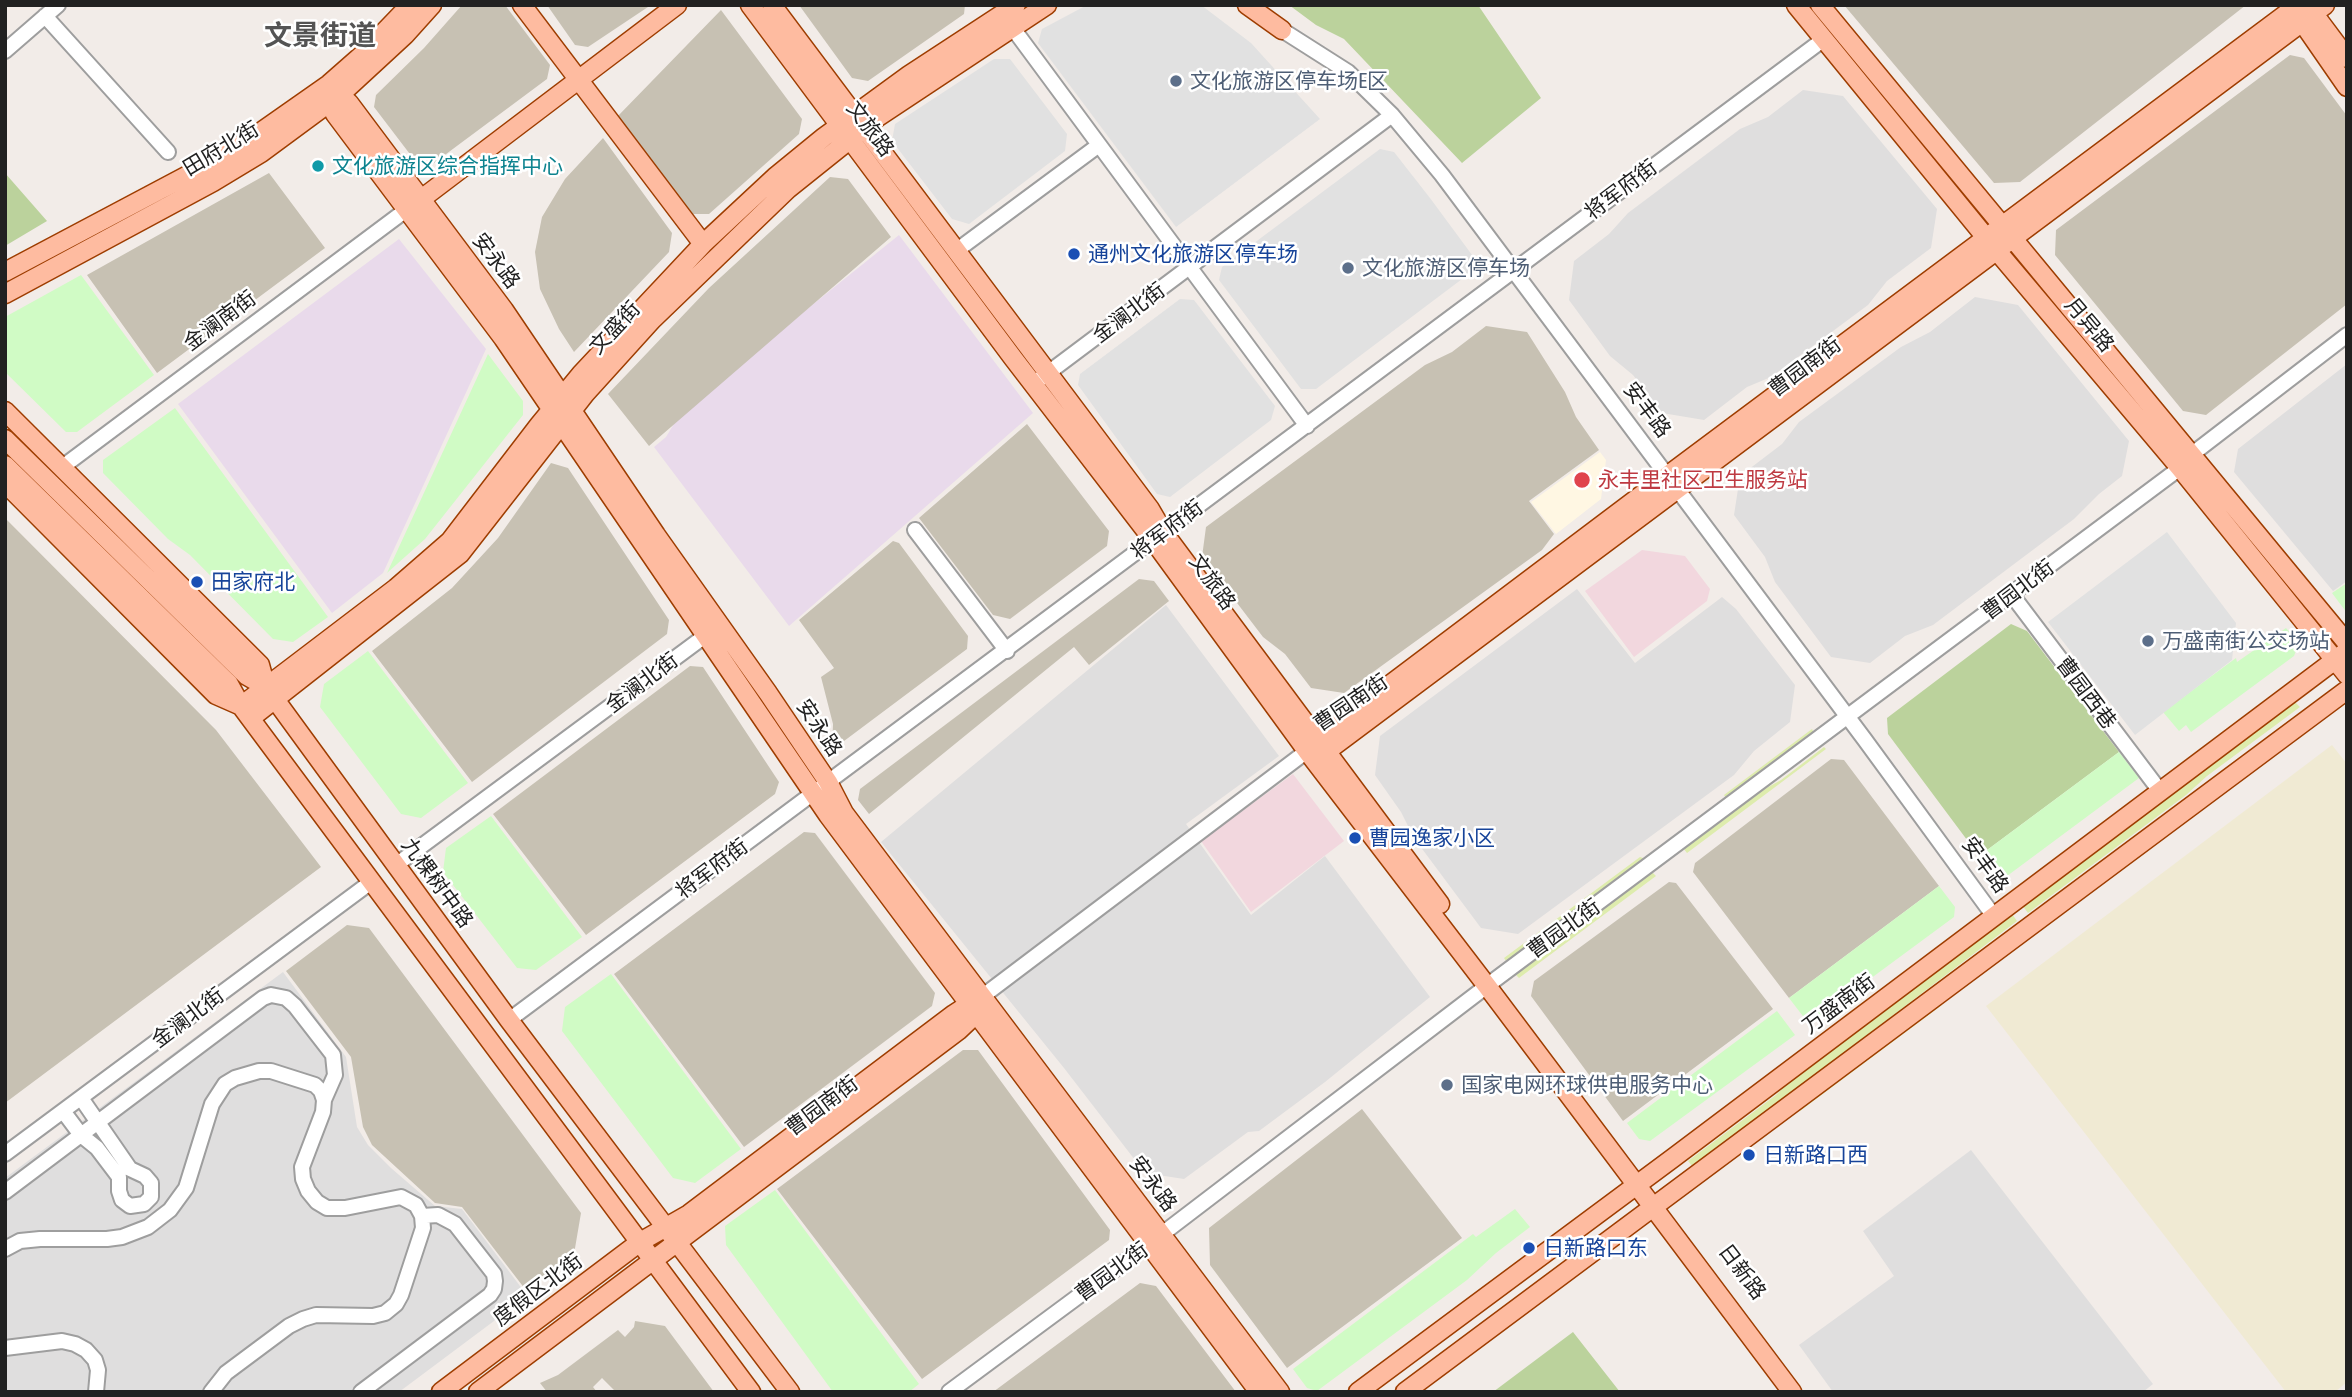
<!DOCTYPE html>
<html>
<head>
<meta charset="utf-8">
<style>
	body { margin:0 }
	#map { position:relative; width:2352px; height:1397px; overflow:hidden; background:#f2ece8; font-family:"Asap Condensed",sans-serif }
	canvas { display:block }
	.frame { position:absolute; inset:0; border:7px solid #212121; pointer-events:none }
</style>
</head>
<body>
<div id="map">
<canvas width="2352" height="1397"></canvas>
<div class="frame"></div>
</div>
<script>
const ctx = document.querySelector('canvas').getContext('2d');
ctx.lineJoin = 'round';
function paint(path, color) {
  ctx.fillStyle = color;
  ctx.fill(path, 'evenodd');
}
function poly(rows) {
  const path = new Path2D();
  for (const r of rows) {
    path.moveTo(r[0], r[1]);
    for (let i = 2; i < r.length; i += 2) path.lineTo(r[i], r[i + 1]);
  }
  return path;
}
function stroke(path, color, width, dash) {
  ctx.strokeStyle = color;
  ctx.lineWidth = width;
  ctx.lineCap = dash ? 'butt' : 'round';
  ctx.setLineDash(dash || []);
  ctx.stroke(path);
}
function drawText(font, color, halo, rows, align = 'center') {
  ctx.font = font + ' "Asap Condensed","Noto Sans SC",sans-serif';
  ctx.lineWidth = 5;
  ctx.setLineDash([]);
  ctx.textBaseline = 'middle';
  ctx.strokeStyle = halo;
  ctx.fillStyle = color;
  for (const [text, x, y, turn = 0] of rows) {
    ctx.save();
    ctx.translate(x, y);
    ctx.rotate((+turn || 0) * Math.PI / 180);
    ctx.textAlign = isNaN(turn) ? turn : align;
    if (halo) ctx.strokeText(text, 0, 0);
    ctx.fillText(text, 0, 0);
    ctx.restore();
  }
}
const residential = poly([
	[1803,90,1843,96,1937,209,1931,248,1887,281,1868,305,1771,377,1747,387,1704,420,1662,413,1633,375,1610,356,1569,300,1574,261,1609,234,1628,213,1740,129,1768,117],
	[1975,297,2018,305,2129,441,2122,476,2099,494,2074,519,1933,625,1905,636,1870,663,1831,657,1775,582,1765,557,1734,515,1740,476,1782,444,1799,422,1901,347,1930,332],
	[2347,364,2347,581,2333,591,2234,472,2238,449],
	[1577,589,1635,663,1722,597,1736,609,1795,685,1790,722,1754,751,1734,775,1518,934,1481,928,1414,838,1401,812,1375,775,1380,736],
	[1166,605,1279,756,1186,824,1251,915,1325,856,1430,997,1325,1082,1259,1131,1248,1132,1184,1179,1145,1173,1064,1068,881,842],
	[283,972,346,1057,357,1127,368,1145,391,1168,435,1206,462,1209,523,1290,494,1321,399,1392,5,1392,5,1178],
	[1971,1150,2153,1384,2143,1392,1833,1392,1799,1345,1894,1276,1863,1231]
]);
const commercial = poly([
	[1642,550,1685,556,1710,589,1707,601,1634,657,1585,591],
	[1293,774,1344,841,1251,912,1201,841]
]);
const industrial = poly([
	[899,235,1033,413,789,626,654,447,666,437,683,409],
	[399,239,486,349,383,573,332,613,178,404]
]);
const education = poly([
	[1600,452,1606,460,1601,499,1556,534,1531,502]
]);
const construction = poly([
	[462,5,505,5,550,65,547,79,430,166,419,166,374,107,376,95,424,48],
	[547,5,651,5,588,47,575,45],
	[799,5,965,5,964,14,868,81,852,78],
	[1844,5,2246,5,2020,182,1994,183],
	[721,10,802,119,799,134,709,214,693,214,617,117],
	[2290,55,2304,58,2347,116,2347,304,2206,415,2183,411,2055,255,2056,230],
	[603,138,672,233,669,252,574,352,559,329,540,289,535,252,542,217,565,179],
	[269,173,325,248,157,373,87,275],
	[830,177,848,179,891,237,649,446,608,394,709,288],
	[1486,326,1527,332,1565,392,1576,417,1599,450,1529,501,1554,534,1542,550,1344,693,1311,688,1285,654,1263,637,1202,557,1206,527,1425,365,1452,352],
	[1027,424,1109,531,1107,546,1010,619,993,615,919,518],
	[551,463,568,468,669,620,667,634,472,782,372,651,452,588,498,538],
	[5,518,216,730,321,867,5,1103],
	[893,541,899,543,968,636,967,649,832,750,833,724,821,677,834,668,799,620],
	[1139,579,1154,581,1169,601,1089,665,1074,647,869,814,858,800,860,789],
	[690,666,703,667,779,782,775,794,586,935,493,814],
	[1831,759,1844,760,1939,886,1789,998,1693,872,1695,863],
	[804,832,815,833,935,993,932,1006,744,1147,614,974],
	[1669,882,1676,883,1773,1009,1623,1121,1531,996,1534,981],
	[347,925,369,928,581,1213,574,1254,525,1289,462,1207,435,1203,372,1145,363,1127,351,1057,286,971],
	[963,1050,978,1050,1110,1230,1109,1240,922,1379,777,1189],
	[1362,1109,1462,1238,1287,1368,1210,1265,1209,1228],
	[1140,1283,1156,1286,1236,1392,993,1392],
	[635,1321,665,1326,714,1392,616,1392,602,1378,593,1387,597,1392,547,1392,540,1383,558,1375,618,1330,625,1337,634,1327]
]);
const farmland = poly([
	[2332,745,2347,764,2347,1382,2335,1392,2286,1392,1986,1006]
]);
const grass = poly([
	[2295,702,2300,707,2207,776,2186,795,2028,913,2022,905],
	[1812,729,1814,733,1726,798,1724,795],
	[1824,747,1826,749,1687,853,1683,848,1750,797,1781,780],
	[1640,857,1646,859,1506,961,1504,958],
	[1652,872,1656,876,1519,978,1515,974],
	[2012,914,2017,921,1693,1167,1688,1161,1776,1095,1798,1073],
	[1940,1002,1942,1005,1800,1111,1799,1109]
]);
const forest = poly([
	[1289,5,1478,5,1541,98,1462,163,1344,39,1316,25],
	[5,173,47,221,5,246],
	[2011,624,2027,631,2119,752,1979,856,1888,734,1887,718],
	[1573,1332,1620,1392,1493,1392]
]);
const park = poly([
	[81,275,154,375,77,432,66,432,5,372,5,317],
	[488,354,523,401,523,415,425,539,387,573],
	[175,408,328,617,293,642,273,639,190,555,168,539,103,473,103,460],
	[2347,583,2347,613,2332,593],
	[2286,628,2299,643,2294,656,2191,732,2186,725,2179,731,2163,712,2236,658,2237,662],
	[368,651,468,783,421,818,401,814,320,707,324,684],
	[2119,752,2139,778,2003,879,1997,879,1979,856],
	[491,816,582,937,536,970,517,968,443,872,446,848],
	[1939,886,1955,907,1954,917,1809,1024,1789,998],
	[611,974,741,1149,695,1183,673,1178,562,1031,565,1007],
	[1777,1011,1795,1035,1650,1141,1639,1139,1627,1123],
	[775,1190,919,1384,909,1392,833,1392,726,1245,725,1226],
	[1515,1209,1530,1227,1496,1253,1467,1280,1317,1391,1307,1388,1293,1369,1473,1234,1476,1237]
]);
const parking = poly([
	[1087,5,1201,5,1251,43,1320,119,1176,227,1038,43,1042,29],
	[994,59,1010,59,1067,134,1065,151,969,224,952,219,892,141,895,124],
	[1380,149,1394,152,1430,198,1475,259,1474,270,1316,389,1301,389,1219,280,1222,267],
	[1180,299,1194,300,1275,406,1271,420,1170,497,1157,494,1078,385,1080,374],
	[2167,532,2236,623,2232,660,2135,735,2048,622]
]);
const minor = poly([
	[45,16,168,152],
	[1012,27,1307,426],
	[1282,30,1348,72,1392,115,1442,175,1865,740,1993,915],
	[5,51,58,5],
	[956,251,1099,145],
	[1040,379,1392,115],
	[2191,455,2347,335],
	[61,468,406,210],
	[915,530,1007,651],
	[2012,595,2160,791],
	[396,865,713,630],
	[983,996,1307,751],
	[509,1020,1824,39],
	[63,1111,81,1135,97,1148,119,1177,119,1191,122,1200,130,1206,144,1204,151,1197,151,1183,145,1176,130,1169,81,1098],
	[5,1154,371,882],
	[5,1192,263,998,271,995,286,998,295,1006,333,1055,335,1075,324,1100],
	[5,1249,20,1241,40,1239,107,1239,122,1237,148,1227,170,1210,186,1188,212,1104,225,1084,235,1078,259,1071,271,1071,315,1085,321,1091,324,1100,323,1112,302,1167,303,1179,308,1191,317,1202,327,1208,345,1208,401,1197,416,1205,422,1216,423,1228,401,1295,396,1304,385,1313,373,1316,316,1315,303,1319,289,1326,226,1373,211,1392],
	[5,1348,62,1341,75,1344,86,1350,95,1360,98,1370,96,1392],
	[361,1392,490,1295,494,1289,495,1281,494,1274,455,1224,438,1215,422,1216],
	[949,1392,1149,1244,1496,979,2180,468]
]);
const major = poly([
	[522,5,703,244],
	[750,5,1013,358,1153,540,1307,751,1487,986,1792,1392],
	[772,5,1150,509,1164,533,1440,904],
	[1247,5,1282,30],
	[1796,5,1997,251,2180,468,2347,675],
	[1820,5,2347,643],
	[2311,5,2314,14,2347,58],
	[2298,12,2302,22,2347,87],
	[329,84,349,103,504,310,656,535,768,693,828,782,844,813,1280,1392],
	[322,90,335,114,503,338,828,815,1259,1392],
	[420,200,677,5],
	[5,272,205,166,252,138,329,84,362,55,410,5],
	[5,294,213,182,261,153,341,94,405,35,432,5],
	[5,411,260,665,266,687],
	[5,439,247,676,266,687,509,1020,790,1392],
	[5,465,229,684,241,706,751,1392],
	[5,483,216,695,241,706],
	[241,706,396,588,450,541,539,425,581,374,703,244,775,177,824,137,909,75,1016,5],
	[251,718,460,554,585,394,652,320,788,189,878,117,1047,5],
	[1311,747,1318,739,1647,491,2298,5],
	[1318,751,1327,751,2325,5],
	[441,1392,640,1242,689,1214,954,1014,977,999],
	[478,1392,959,1030,977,1013,980,1004],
	[1358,1392,1673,1158,2347,651],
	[1405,1392,2347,690]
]);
const markers = [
	[1176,81,7,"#5c6f8a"],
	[318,166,7,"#0f9aa8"],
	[1074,254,7,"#1a4fb4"],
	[1348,268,7,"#5c6f8a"],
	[1582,480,9,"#e0444e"],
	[197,582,7,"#1a4fb4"],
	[2148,641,7,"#5c6f8a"],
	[1355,838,7,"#1a4fb4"],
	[1447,1085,7,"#5c6f8a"],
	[1749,1155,7,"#1a4fb4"],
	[1529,1248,7,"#1a4fb4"]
];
const serviceNames = [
	["文化旅游区停车场E区",1190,81],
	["文化旅游区停车场",1362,268],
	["万盛南街公交场站",2162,641],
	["国家电网环球供电服务中心",1461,1085]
];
const streetNames = [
	["文旅路",870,129,53],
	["田府北街",221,149,-31],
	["将军府街",1621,190,-37],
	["安永路",496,261,53],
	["金澜北街",1129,313,-37],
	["金澜南街",220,321,-37],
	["月异路",2089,325,50],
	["文盛街",615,328,-47],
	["曹园南街",1805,367,-37],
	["安丰路",1647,410,53],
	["将军府街",1167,530,-37],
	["文旅路",1212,582,54],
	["曹园北街",2018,590,-37],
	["金澜北街",642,683,-37],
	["曹园西巷",2086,693,53],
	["曹园南街",1351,703,-34],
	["安永路",819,728,56],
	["安丰路",1985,865,54],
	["将军府街",712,869,-37],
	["九棵树中路",437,883,54],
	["曹园北街",1564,929,-36],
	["万盛南街",1839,1004,-37],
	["金澜北街",188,1018,-37],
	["曹园南街",822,1106,-37],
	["安永路",1153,1184,53],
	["曹园北街",1112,1272,-36],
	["日新路",1742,1272,53],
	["度假区北街",538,1290,-37]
];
const cultureNames = [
	["文化旅游区综合指挥中心",332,166]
];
const transitNames = [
	["通州文化旅游区停车场",1088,254],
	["田家府北",211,582],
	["曹园逸家小区",1369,838],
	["日新路口西",1763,1155],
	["日新路口东",1543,1248]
];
const healthNames = [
	["永丰里社区卫生服务站",1598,480]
];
const districtNames = [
	["文景街道",320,36]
];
paint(residential, '#dfdede');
paint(commercial, '#f2d7de');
paint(industrial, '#e9daeb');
paint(education, '#fff7e3');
paint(construction, '#c7c1b3');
paint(farmland, '#f0ead3');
paint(grass, '#deecad');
paint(forest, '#bbd29c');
paint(park, '#d0fbc5');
paint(parking, '#e1e1e1');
stroke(minor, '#9e9e9e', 18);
stroke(major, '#9e3d00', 21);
stroke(minor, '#fff', 14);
stroke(major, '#febba0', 18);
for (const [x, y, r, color] of markers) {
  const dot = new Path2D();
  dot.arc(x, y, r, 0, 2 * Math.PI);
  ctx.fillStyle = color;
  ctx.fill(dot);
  stroke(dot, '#fff', 2.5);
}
drawText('21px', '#4e5e75', '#fff', serviceNames, 'left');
drawText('21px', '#212121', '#fff', streetNames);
drawText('21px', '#0d838f', '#fff', cultureNames, 'left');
drawText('21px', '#164399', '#fff', transitNames, 'left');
drawText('21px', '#be3a42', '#fff', healthNames, 'left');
drawText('bold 28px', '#545454', '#fff', districtNames);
</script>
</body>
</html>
